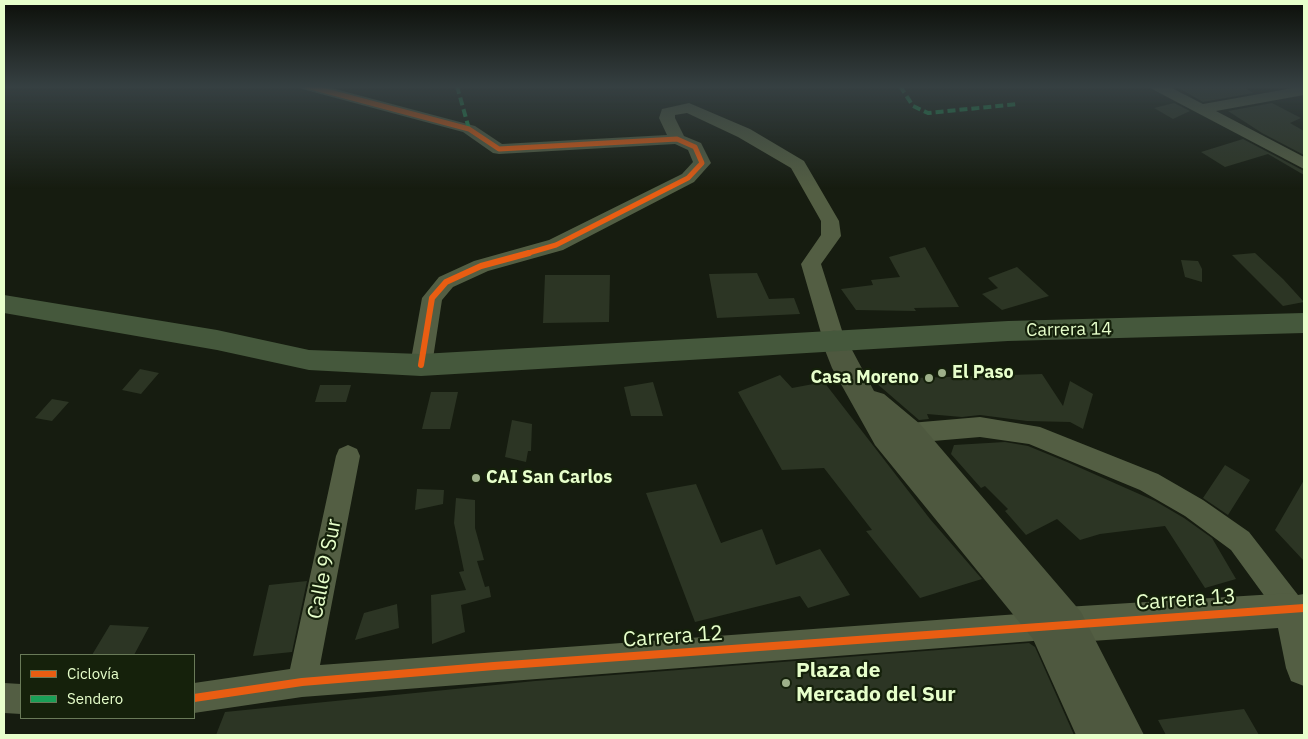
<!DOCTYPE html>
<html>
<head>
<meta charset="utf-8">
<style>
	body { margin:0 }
	#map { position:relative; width:1308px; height:739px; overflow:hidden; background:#161c10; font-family:"IBM Plex Sans",sans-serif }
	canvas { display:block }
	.frame { position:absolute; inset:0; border:5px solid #e7ffcb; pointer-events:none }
	.legend { position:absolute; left:20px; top:654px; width:175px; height:65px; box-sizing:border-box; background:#15210b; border:1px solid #697a58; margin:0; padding:6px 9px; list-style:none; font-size:15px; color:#e7ffcb }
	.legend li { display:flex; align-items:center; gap:10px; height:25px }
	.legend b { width:25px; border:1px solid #697a58 }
</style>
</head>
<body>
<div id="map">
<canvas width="1308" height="739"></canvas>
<div class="frame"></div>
<ul class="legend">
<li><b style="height:6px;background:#e95d12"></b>Ciclovía</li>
<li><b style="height:6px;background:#1a9f57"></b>Sendero</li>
</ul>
</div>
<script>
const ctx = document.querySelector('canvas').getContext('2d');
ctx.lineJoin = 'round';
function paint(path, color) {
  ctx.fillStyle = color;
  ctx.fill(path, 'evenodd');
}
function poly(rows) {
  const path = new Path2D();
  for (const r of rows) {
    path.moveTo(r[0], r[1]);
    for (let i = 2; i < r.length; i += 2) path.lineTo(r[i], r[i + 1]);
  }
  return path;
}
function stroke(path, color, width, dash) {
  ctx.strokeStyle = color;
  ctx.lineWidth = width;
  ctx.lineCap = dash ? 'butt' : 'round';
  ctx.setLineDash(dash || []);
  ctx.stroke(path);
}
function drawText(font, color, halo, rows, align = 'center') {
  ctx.font = font + ' "IBM Plex Sans",sans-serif';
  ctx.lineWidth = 4.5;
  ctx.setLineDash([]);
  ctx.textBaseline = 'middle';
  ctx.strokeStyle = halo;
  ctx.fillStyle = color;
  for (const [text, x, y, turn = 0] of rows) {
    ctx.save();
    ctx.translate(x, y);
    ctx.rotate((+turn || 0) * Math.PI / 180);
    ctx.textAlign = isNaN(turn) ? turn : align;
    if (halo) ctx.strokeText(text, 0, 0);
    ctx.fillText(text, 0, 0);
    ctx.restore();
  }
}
const building = poly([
	[1175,86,1241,86,1254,93,1203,102],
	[1174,103,1190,111,1173,119,1154,108],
	[1272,103,1301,118,1290,123,1304,131,1304,155,1262,133,1228,111],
	[1243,139,1304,171,1304,175,1268,154,1225,167,1201,152],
	[925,247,959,307,914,308,916,311,856,310,841,289,873,285,871,280,900,277,889,257],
	[1255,253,1283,279,1304,302,1283,306,1232,255],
	[1181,260,1198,261,1202,269,1202,282,1185,277],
	[1017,267,1049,296,1002,310,982,294,998,288,988,278],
	[757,273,769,299,794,298,800,314,717,318,709,274],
	[545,275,610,275,609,322,543,323],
	[140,369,159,373,141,394,122,390],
	[1042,374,1063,406,1070,381,1093,394,1083,429,1070,422,1027,421,980,415,962,417,927,414,929,419,919,420,868,376,912,375,914,378],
	[780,375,792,388,824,382,930,519,982,579,920,598,866,531,872,530,824,468,782,470,738,392],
	[653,382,663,416,631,416,624,387],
	[320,385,351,385,346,402,315,402],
	[431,392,458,392,450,429,422,429],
	[52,399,69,402,52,421,35,418],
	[512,420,532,424,531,451,528,451,526,462,505,457],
	[1005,442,1028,446,1067,462,1155,501,1184,518,1212,538,1236,579,1205,588,1165,526,1100,534,1080,540,1057,519,1026,535,1005,511,1008,509,985,486,981,488,951,454,954,445],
	[1225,465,1250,480,1228,515,1203,498],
	[1304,480,1304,561,1275,530],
	[696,484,721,543,762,529,776,565,820,549,850,595,808,608,800,596,695,622,646,493],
	[417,489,444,490,443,504,415,510],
	[456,498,475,500,475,528,484,560,477,561,485,587,489,586,491,597,461,605,465,632,432,644,431,595,466,590,459,572,464,571,454,523],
	[307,581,292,652,253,656,269,585],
	[397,604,399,628,355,640,364,613],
	[110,625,149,627,134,655,92,655],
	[1029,643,1035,647,1074,735,216,735,225,712,535,681],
	[1244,709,1259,735,1166,735,1158,720]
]);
const minor = poly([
	[299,86,324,86,475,126,502,144,667,135,659,118,662,109,689,103,750,129,804,161,839,221,841,236,821,264,845,340,842,346,834,348,826,346,823,340,801,264,821,235,821,221,791,168,738,137,687,113,675,115,675,118,684,136,701,143,711,163,694,182,563,250,488,271,453,287,442,300,432,365,429,371,421,374,413,371,410,365,422,298,439,277,474,261,549,240,682,174,693,162,688,150,675,144,499,154,493,153,463,132,302,89,299,86],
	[1149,86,1168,86,1203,104,1304,86,1304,95,1216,111,1304,157,1304,169,1152,89,1149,86],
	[980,417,1040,427,1158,474,1203,500,1249,532,1298,595,1304,594,1304,622,1292,624,1282,620,1231,550,1185,516,1140,490,1029,444,980,437,910,443,901,440,898,433,901,426,910,423,980,417],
	[348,445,357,449,360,456,320,665,1046,612,1056,616,1060,626,1056,636,1046,640,302,697,194,713,194,683,290,669,336,456,339,449,348,445],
	[4,683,21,684,21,714,4,713,4,683]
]);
const tertiary = poly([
	[1292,593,1304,598,1304,686,1291,681,1286,668,1278,628,1049,644,1036,639,1031,626,1036,613,1049,608,1292,593]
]);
const secondary = poly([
	[834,330,843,333,874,391,884,394,920,424,1081,612,1144,735,1076,735,1033,639,875,445,832,368,821,340,825,333,834,330]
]);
const primary = poly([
	[4,295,217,330,309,350,421,354,1008,321,1304,313,1304,333,1008,341,421,376,309,370,217,350,4,313,4,295]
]);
const quiet = poly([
	[457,86,469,129],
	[900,86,913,106,928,113,1018,104]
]);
const cyclewayFar2 = poly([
	[307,86,469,129,499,149,677,139,695,147,702,163,688,178,556,245,525,254]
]);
const cyclewayFar1 = poly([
	[421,365,432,298,446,282,481,266,529,253]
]);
const cycleway = poly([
	[194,698,302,682,494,666,1304,608]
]);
const markers = [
	[942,373,5,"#9eb08a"],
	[929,378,5,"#9eb08a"],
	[476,478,5,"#9eb08a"],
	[786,683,5,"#9eb08a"]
];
const streetNames = [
	["Carrera 14",1069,330,-1]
];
const poiNames = [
	["El Paso",952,373],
	["Casa Moreno",919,378,"right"],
	["CAI San Carlos",486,478]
];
const nearStreetnames = [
	["Calle 9 Sur",325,569,-79],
	["Carrera 13",1186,600,-4],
	["Carrera 12",673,637,-4]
];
const nearPoinames = [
	["Plaza de",796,671],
	["Mercado del Sur",796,695]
];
paint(building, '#2c3524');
paint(minor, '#535e43');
paint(tertiary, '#535e43');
paint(secondary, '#4e583f');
paint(primary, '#45583c');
stroke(quiet, '#1a9f57', 4, [8, 4]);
stroke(cyclewayFar2, '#e95d12', 5);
stroke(cyclewayFar1, '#e95d12', 6);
stroke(cycleway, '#e95d12', 8);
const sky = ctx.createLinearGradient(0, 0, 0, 189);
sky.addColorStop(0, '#0c0f09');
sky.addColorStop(0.46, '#364042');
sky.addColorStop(1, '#36404200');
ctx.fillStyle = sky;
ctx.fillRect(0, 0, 1308, 189);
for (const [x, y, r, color] of markers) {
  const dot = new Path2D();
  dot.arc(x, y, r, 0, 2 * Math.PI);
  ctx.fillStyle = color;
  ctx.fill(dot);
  stroke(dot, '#15210b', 2);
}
drawText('18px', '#e7ffcb', '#15210b', streetNames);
drawText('bold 18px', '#e7ffcb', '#15210b', poiNames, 'left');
drawText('21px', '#e7ffcb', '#15210b', nearStreetnames);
drawText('bold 21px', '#e7ffcb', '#15210b', nearPoinames, 'left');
</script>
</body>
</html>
